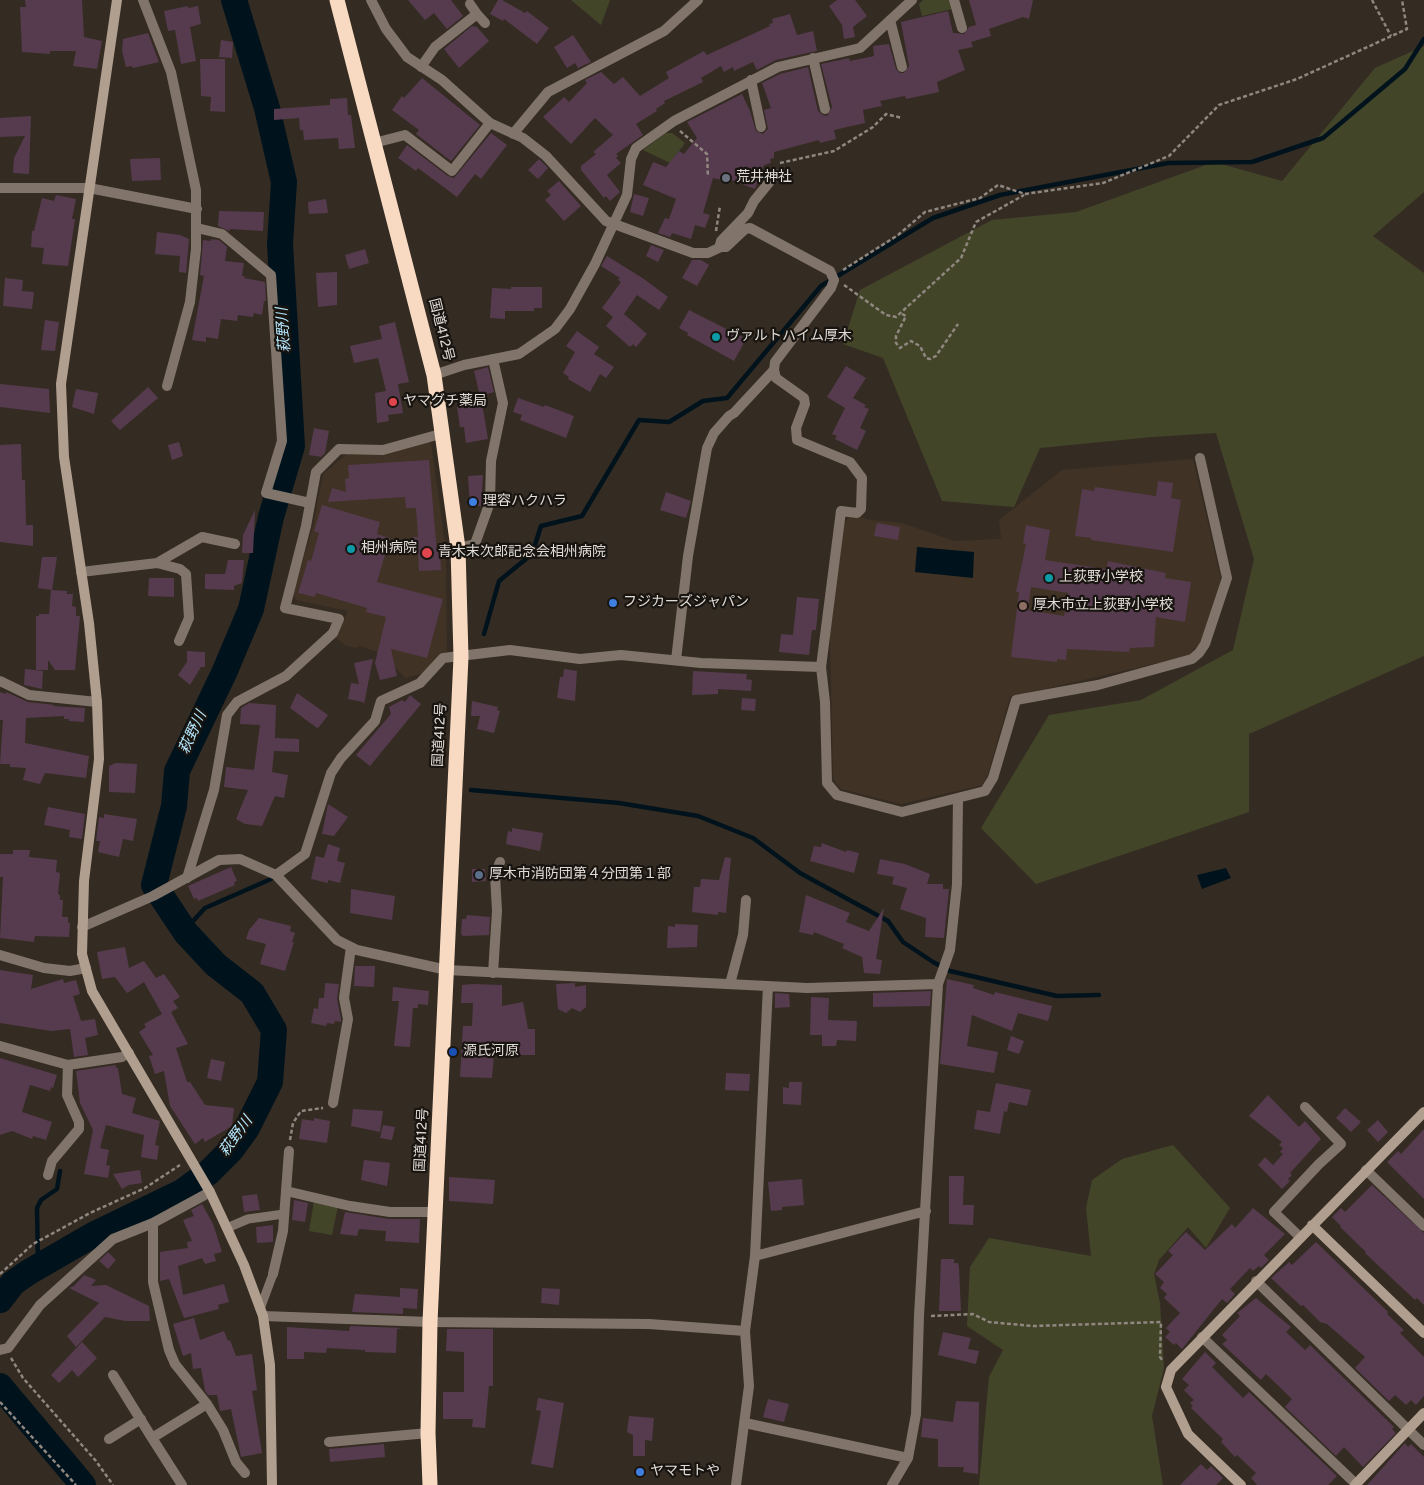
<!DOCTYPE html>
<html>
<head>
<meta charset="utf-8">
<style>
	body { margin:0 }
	canvas { display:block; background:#342b22 }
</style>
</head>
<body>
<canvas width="1424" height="1485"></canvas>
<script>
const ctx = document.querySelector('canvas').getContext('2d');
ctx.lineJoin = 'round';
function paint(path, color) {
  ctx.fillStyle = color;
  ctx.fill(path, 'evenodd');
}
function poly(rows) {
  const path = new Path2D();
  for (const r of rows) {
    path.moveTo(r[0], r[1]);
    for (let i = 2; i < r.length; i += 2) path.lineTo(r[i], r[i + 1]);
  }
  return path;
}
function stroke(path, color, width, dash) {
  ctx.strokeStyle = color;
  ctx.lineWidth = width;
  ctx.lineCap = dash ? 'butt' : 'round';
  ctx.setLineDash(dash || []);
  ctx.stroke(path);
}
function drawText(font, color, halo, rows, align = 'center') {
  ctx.font = font + ' Overpass,"Noto Sans JP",sans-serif';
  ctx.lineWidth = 4.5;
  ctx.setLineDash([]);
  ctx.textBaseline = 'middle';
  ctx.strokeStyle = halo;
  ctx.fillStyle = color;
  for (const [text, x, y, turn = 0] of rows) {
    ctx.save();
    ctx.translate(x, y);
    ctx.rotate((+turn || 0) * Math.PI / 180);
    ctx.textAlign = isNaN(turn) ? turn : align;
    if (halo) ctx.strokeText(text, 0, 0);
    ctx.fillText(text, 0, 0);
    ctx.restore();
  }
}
const built = poly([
	[427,441,431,443,446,550,447,651,439,654,423,673,405,678,383,654,360,646,355,648,345,645,336,638,348,611,296,600,293,594,313,526,323,474,347,454],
	[1193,459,1221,579,1201,642,1188,656,1010,697,988,774,983,785,901,804,841,789,833,779,830,633,844,524,851,515,871,520,902,523,954,541,1001,539,999,520,1062,470]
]);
const green = poly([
	[571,0,610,0,601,25],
	[923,0,949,0,952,9,922,16,919,4],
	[1424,46,1424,192,1373,236,1424,273,1424,656,1249,734,1249,812,1036,884,981,828,1049,715,1141,700,1233,650,1254,559,1216,433,1152,437,1040,448,1014,507,942,501,883,358,843,344,860,290,992,220,1076,212,1214,162,1282,181,1375,68],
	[666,133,672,133,685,143,670,163,643,150],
	[1173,1145,1230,1208,1206,1248,1188,1227,1159,1260,1154,1274,1160,1303,1164,1368,1152,1416,1163,1485,979,1485,989,1377,1003,1350,967,1326,970,1267,989,1238,1091,1256,1086,1208,1092,1180,1122,1159],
	[314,1201,338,1206,332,1235,309,1231]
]);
const water = poly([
	[917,547,974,552,973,578,915,572],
	[1226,868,1231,878,1202,889,1197,875]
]);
const stream = poly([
	[484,634,499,581,532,554,541,526,582,516,639,420,669,422,703,401,727,398,821,286,933,218,1000,195,1168,163,1252,162,1323,138,1405,69,1424,39],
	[471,790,619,803,698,816,753,838,800,873,888,921,903,942,933,962,950,971,1057,996,1099,995],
	[184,931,205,908,271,879],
	[38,1266,37,1208,41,1200,57,1189,60,1171]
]);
const river = poly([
	[0,1300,13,1283,29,1272,93,1235,182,1192,208,1173,231,1150,247,1128,270,1082,274,1030,252,993,216,965,186,933,154,885,174,806,177,771,224,673,251,609,271,517,292,446,280,244,284,182,267,108,234,0],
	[0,1386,83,1485]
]);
const building = poly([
	[25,0,82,0,84,37,102,41,97,69,73,66,76,51,50,51,50,54,22,52,20,7,26,7],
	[408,0,451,0,463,16,447,29,434,13,425,20],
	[498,0,502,0,525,13,527,11,549,28,537,44,504,19,503,21,490,14],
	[837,0,855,0,867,16,853,27,855,37,844,39,842,25,829,6],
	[969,0,1033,0,1029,19,1023,17,989,29,991,36,971,42,973,47,958,50,965,70,937,82,939,92,906,99,905,96,880,101,882,106,863,110,865,123,834,130,836,139,820,143,819,140,774,152,774,158,770,159,771,163,764,165,755,189,731,180,730,182,713,178,703,213,710,215,705,228,695,225,691,239,672,233,670,237,658,233,665,218,669,219,676,199,643,185,653,162,666,167,679,151,684,154,697,138,687,122,742,94,750,111,756,131,763,134,768,129,764,110,771,108,762,83,780,74,808,67,818,111,823,115,827,116,832,107,821,64,849,58,850,61,874,56,873,46,889,44,896,69,900,73,904,73,909,66,901,22,948,11,953,33,964,34,969,27,976,25],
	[188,6,188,8,198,6,201,24,190,27,196,61,181,64,175,30,168,31,164,11],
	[790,14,797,35,813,31,817,51,776,60,757,70,753,62,734,71,733,67,724,72,721,66,701,78,703,82,664,101,665,103,656,109,657,111,636,124,643,135,616,154,618,156,616,158,621,163,607,175,620,192,610,201,606,196,604,198,581,170,581,166,596,154,593,152,613,135,595,118,571,144,543,117,564,97,569,102,587,83,585,80,601,72,614,84,623,77,640,96,669,78,666,72,704,51,707,55,770,26,769,24,773,23,772,19],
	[472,26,477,27,489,41,459,68,444,49],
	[148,33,159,62,133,68,132,66,126,67,122,51,123,39],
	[573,35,591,62,578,68,575,63,567,68,554,47],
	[221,40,233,42,232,58,219,57],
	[200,59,225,59,225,112,210,111,211,97,201,96],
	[422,78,480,125,451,161,416,134,419,130,392,110,402,96,404,98],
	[347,98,348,115,351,115,355,148,339,149,338,138,304,140,303,130,300,130,299,118,274,120,274,109,330,105,330,99],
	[31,116,29,174,13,173,14,158,25,136,0,137,0,118],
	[491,133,507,145,481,179,475,174,457,197,418,168,416,171,398,158,407,145,448,176,454,178],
	[160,158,161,180,132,181,130,159],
	[539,159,548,168,538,179,528,170],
	[559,181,581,206,564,221,545,200,551,195,547,191],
	[634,194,649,198,643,216,630,212],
	[56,195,76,199,72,219,75,219,68,266,42,264,44,248,31,247,32,231,34,231,42,198,54,201],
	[326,199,328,213,309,214,308,202],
	[219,211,264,212,263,231,230,229,229,231,218,226],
	[157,232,180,235,189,239,186,273,179,272,180,256,155,254],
	[211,239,219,240,227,247,225,261,244,263,242,276,245,276,244,278,265,282,266,301,264,301,262,315,254,313,253,317,238,315,237,321,221,319,218,339,206,337,206,342,192,340,204,276,200,275,203,240,211,241],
	[651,245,664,250,658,262,646,256],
	[365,249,369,263,349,269,345,255],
	[607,256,644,279,668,297,659,310,637,295,624,314,647,334,636,347,633,344,630,347,606,326,613,317,602,308,621,282,618,280,620,278,601,266],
	[692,260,701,260,709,265,697,286,682,278],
	[337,272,337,305,318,307,316,273],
	[5,278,23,280,22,291,34,292,32,309,3,306],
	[511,287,542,287,542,308,534,308,534,311,505,311,505,319,490,318,492,288,511,289],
	[689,310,746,339,734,361,687,335,688,333,679,328],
	[45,320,59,322,55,351,41,350],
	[395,322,409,382,398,384,403,413,388,415,389,421,377,423,375,393,386,391,378,358,354,363,350,346,382,339,379,326],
	[577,331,599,347,594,354,614,367,606,378,600,374,590,392,568,379,569,377,563,373,575,352,566,346],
	[846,366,866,378,853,398,866,405,864,407,869,409,860,428,866,431,857,450,835,439,837,436,832,434,845,408,827,397],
	[488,367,494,392,480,396,474,371],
	[0,384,49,389,50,413,0,407],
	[148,387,158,398,120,430,111,421],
	[76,389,98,393,94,414,72,407],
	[518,398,544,407,545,405,574,416,566,438,520,420,522,415,513,412],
	[482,403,488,439,466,443,464,427,460,427,457,407],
	[314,428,329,431,325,453,321,457,309,455],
	[179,442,183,456,172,460,168,445],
	[21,444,22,480,25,480,26,525,33,525,33,546,0,542,0,445],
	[429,460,437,552,440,552,441,570,419,571,418,552,413,552,412,537,418,537,416,508,406,508,405,497,328,502,332,488,346,492,345,479,349,478,348,465],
	[483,475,481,506,470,506,468,476],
	[1158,481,1173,483,1171,498,1181,500,1173,552,1091,540,1091,538,1075,536,1082,489,1094,491,1095,487,1156,496],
	[666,492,691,501,686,518,660,510],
	[322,505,380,522,377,534,390,538,377,582,443,599,427,658,391,649,397,676,380,680,375,663,386,617,366,612,367,608,316,593,315,597,298,593,308,560,311,561,319,533,314,531],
	[255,510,253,553,242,553,243,535],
	[877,523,900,527,898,540,874,536],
	[1026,525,1050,530,1045,560,1106,569,1108,561,1166,573,1165,578,1191,582,1185,622,1156,617,1154,647,1130,648,1129,652,1067,649,1066,660,1057,659,1057,662,1011,657,1019,592,1016,592,1026,544,1023,543],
	[1031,587,1068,593,1064,616,1028,610],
	[42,557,57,557,52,590,38,588],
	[228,560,244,560,242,583,234,586,234,590,205,589,205,574,225,574],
	[149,578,174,578,174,597,148,596],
	[51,590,67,591,67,594,73,594,72,606,76,607,76,616,80,616,75,670,55,670,48,660,48,670,36,670,36,616,39,616,39,614,49,614],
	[797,597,819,599,816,630,812,630,809,655,779,652,781,634,793,635],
	[187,651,205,652,205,667,201,667,190,685,178,675,187,662],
	[373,659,364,704,363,702,348,699,351,683,359,684,354,663],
	[25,669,43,671,42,689,24,685],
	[564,669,577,671,575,701,557,698,560,677,563,677],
	[693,671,747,674,746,679,752,680,751,691,718,689,718,694,692,695],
	[0,692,6,694,6,692,28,702,55,705,53,706,85,708,84,722,69,721,69,719,64,719,64,716,26,718,25,743,89,756,86,778,45,773,40,784,23,780,26,768,10,767,10,764,0,764,3,720,0,720],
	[297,693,328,715,319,727,317,728,290,708],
	[410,695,421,704,370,766,356,755,391,714,389,707,402,700,405,702],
	[742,698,756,699,755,711,741,710],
	[472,701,498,707,497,710,500,711,494,733,477,729,480,716,471,716],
	[249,703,276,705,275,738,299,739,299,752,274,751,272,772,288,775,284,798,275,796,262,826,245,824,236,819,248,790,224,787,226,767,254,770,260,725,240,724,241,708],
	[116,763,137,764,135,793,109,792,109,766],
	[328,804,348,817,334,836,322,834],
	[48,807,85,814,82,839,69,837,70,830,44,825],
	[104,814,137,819,133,841,123,839,119,857,98,852,100,841,96,841,99,817,104,818],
	[512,828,543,833,540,851,506,844,508,831,512,832],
	[822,843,846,852,847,850,859,853,854,873,810,861,814,846,821,847],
	[328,844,340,848,337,861,345,863,340,883,328,880,328,883,311,879,316,856,324,858],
	[13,850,30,850,29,857,57,860,56,872,60,873,58,894,60,895,60,900,63,900,62,917,68,917,68,923,70,923,69,937,35,936,34,942,0,938,3,877,0,877,0,854,13,854],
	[725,857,731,858,726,913,718,912,718,915,692,912,694,887,700,887,701,879,719,880],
	[880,859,905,864,930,874,927,884,943,884,943,889,949,889,944,938,925,937,926,918,900,909,907,888,892,884,894,877,877,874],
	[231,867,237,881,234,882,235,885,198,901,197,898,194,899,188,886],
	[472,869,485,869,486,881,472,882],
	[351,889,395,896,392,920,350,913],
	[806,895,850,913,846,922,869,931,884,908,876,959,882,960,880,974,864,973,862,957,842,948,844,944,814,932,813,935,799,932],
	[467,915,490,917,489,935,463,936,461,934,462,919,466,919],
	[259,918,291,926,290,931,295,933,292,942,294,942,285,971,260,964,266,944,246,939,249,930],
	[675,924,698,925,697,947,667,948,668,926,675,927],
	[125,947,129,968,144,961,156,978,164,974,180,997,173,1001,178,1008,171,1012,188,1044,176,1048,187,1082,190,1082,205,1105,234,1108,232,1126,205,1142,203,1138,195,1144,170,1106,164,1071,155,1074,149,1056,153,1055,139,1032,146,1027,144,1024,162,1014,144,982,127,993,115,977,102,979,97,952],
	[355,966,375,966,374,987,354,986],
	[0,970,33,975,31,989,63,979,64,983,76,980,80,994,73,996,81,1021,95,1019,98,1035,85,1038,88,1055,74,1057,70,1029,51,1031,0,1023],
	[947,979,974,985,973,988,994,995,995,992,1052,1006,1048,1021,1018,1013,1012,1031,972,1015,967,1046,998,1052,994,1073,940,1064],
	[325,983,339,984,337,999,341,1019,341,1022,335,1021,334,1024,327,1023,326,1026,311,1023,314,1008,318,1009,319,998,324,998],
	[575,983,575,987,586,985,586,1007,580,1012,572,1008,566,1013,558,1009,556,984],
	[473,984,502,985,502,1006,523,1002,528,1029,535,1029,535,1055,494,1055,492,1078,460,1077,463,1026,472,1026,473,1003,461,1003,462,985],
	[393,987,429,991,428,1005,418,1004,418,1008,413,1008,410,1047,394,1046,399,1001,392,1001],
	[931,991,930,1006,873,1007,873,993],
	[775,993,789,994,790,1007,775,1008],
	[811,997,829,998,828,1020,857,1021,856,1041,837,1040,836,1046,822,1046,822,1035,810,1035],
	[1011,1036,1024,1041,1019,1054,1007,1050],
	[0,1058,57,1075,53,1088,51,1087,50,1091,30,1085,22,1112,52,1122,46,1140,33,1136,32,1139,12,1131,0,1135],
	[211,1059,225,1062,221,1081,207,1078],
	[116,1065,116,1068,118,1068,122,1094,136,1098,132,1113,160,1121,155,1145,159,1146,157,1160,141,1157,144,1135,106,1125,100,1148,109,1150,106,1165,110,1166,108,1178,84,1174,93,1130,80,1103,76,1071],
	[726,1073,750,1074,749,1091,725,1090],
	[789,1082,802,1082,801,1105,783,1104,783,1087,789,1088],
	[996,1083,1031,1090,1027,1106,1009,1102,1007,1112,1004,1111,1000,1134,974,1129,977,1110,990,1112],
	[1268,1095,1299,1127,1305,1121,1321,1139,1290,1173,1292,1175,1288,1179,1290,1181,1282,1189,1258,1165,1265,1157,1273,1165,1283,1154,1280,1152,1283,1148,1279,1145,1282,1142,1249,1116],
	[1345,1108,1361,1122,1351,1132,1336,1118],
	[353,1109,383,1111,380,1132,351,1126],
	[314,1118,330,1121,327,1143,299,1139,302,1119,314,1121],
	[1378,1120,1388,1132,1378,1142,1367,1130],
	[383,1125,395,1127,392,1140,380,1138],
	[1424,1129,1424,1199,1387,1162,1398,1151,1401,1154],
	[364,1160,390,1163,387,1186,361,1180],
	[140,1170,142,1183,129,1185,122,1189,113,1174],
	[949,1176,964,1176,963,1205,974,1205,973,1225,949,1224],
	[449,1177,495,1180,493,1204,449,1201],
	[802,1179,804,1205,782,1207,782,1210,771,1211,768,1182],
	[1372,1185,1424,1233,1424,1305,1417,1298,1415,1300,1365,1253,1366,1252,1340,1227,1341,1226,1332,1217,1341,1208,1345,1212],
	[257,1194,260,1210,244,1212,242,1196],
	[294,1200,308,1203,305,1222,292,1220],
	[202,1204,213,1224,222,1252,214,1254,216,1261,205,1264,202,1258,178,1266,183,1295,224,1284,229,1302,218,1305,219,1309,184,1318,169,1279,160,1281,160,1252,188,1248,187,1242,192,1241,183,1220,194,1216,191,1210],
	[1253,1208,1285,1234,1264,1255,1269,1260,1261,1268,1259,1266,1253,1271,1250,1268,1230,1289,1235,1294,1227,1303,1222,1299,1182,1349,1176,1343,1174,1345,1165,1337,1170,1332,1166,1328,1180,1313,1164,1298,1167,1294,1160,1288,1164,1282,1155,1274,1173,1255,1168,1251,1186,1232,1205,1250,1232,1224,1235,1228],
	[345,1212,389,1219,420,1219,419,1243,385,1241,386,1231,359,1229,357,1236,340,1234],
	[273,1225,273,1242,257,1243,256,1227],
	[1316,1242,1388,1312,1387,1314,1404,1330,1400,1333,1424,1357,1424,1396,1416,1405,1411,1400,1406,1405,1395,1395,1389,1401,1355,1368,1365,1357,1327,1324,1320,1322,1303,1305,1301,1306,1271,1278,1289,1262,1292,1265],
	[108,1252,116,1260,108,1269,99,1261],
	[941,1259,954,1259,954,1263,958,1263,959,1268,961,1311,939,1311],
	[84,1275,96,1280,91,1286,106,1285,149,1306,150,1321,125,1321,105,1317,76,1347,67,1336,99,1303,69,1288,74,1286],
	[400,1288,418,1289,417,1309,403,1308,403,1314,352,1312,355,1294,400,1297],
	[542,1288,560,1289,559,1305,541,1303],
	[1256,1298,1291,1327,1286,1332,1305,1350,1310,1345,1394,1427,1392,1429,1396,1433,1363,1467,1344,1447,1336,1456,1285,1407,1292,1399,1266,1374,1261,1380,1222,1344,1227,1340,1222,1335,1240,1316,1237,1313],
	[194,1318,200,1340,224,1331,228,1341,230,1340,236,1356,252,1354,257,1390,252,1391,262,1453,241,1457,231,1409,220,1411,217,1395,208,1395,205,1391,201,1368,193,1369,191,1353,183,1356,173,1324],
	[350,1326,403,1328,397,1329,396,1353,365,1352,365,1350,327,1348,326,1353,304,1352,304,1359,287,1359,287,1327,349,1331],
	[447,1329,493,1329,493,1386,489,1386,485,1428,472,1427,473,1419,443,1419,443,1392,464,1392,464,1352,446,1351],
	[943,1332,971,1338,968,1349,979,1351,976,1364,938,1355],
	[82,1342,97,1358,78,1377,72,1370,59,1383,51,1375],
	[1205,1352,1216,1363,1212,1367,1243,1398,1249,1392,1337,1476,1328,1485,1257,1485,1251,1478,1256,1473,1237,1455,1235,1457,1221,1442,1223,1439,1191,1408,1193,1406,1190,1403,1194,1400,1184,1390,1189,1385,1182,1379],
	[538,1398,564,1403,553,1468,531,1464,541,1411,536,1410],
	[768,1399,789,1404,784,1422,763,1417],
	[956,1401,979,1402,978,1474,963,1472,964,1467,938,1467,938,1439,921,1437,923,1418,953,1422],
	[629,1416,654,1418,652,1441,645,1440,645,1456,633,1456,633,1435,627,1432],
	[1405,1443,1408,1447,1411,1444,1424,1457,1424,1485,1367,1485],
	[384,1444,385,1457,330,1462,329,1449],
	[1201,1464,1207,1470,1211,1466,1223,1478,1216,1485,1180,1485]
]);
const path = poly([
	[1372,0,1391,36],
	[680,131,707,154,708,177],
	[780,163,834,151,873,127,886,114,902,118],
	[716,231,720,206],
	[843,270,898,235,925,212,980,198,998,185,1025,194,1103,183,1169,156,1219,105,1297,79,1407,29,1402,0],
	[844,285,886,315,896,317,961,258,976,222,1024,195],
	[902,314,906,316,896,336,896,343,900,348,911,341,920,346,926,358,930,359,936,356,958,324],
	[290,1140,293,1123,301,1111,323,1108],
	[0,1274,33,1244,90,1213,145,1188,180,1165],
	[931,1316,973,1314,989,1322,1033,1326,1161,1322,1160,1357,1163,1361],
	[11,1358,23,1378,96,1461,113,1485],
	[0,1402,76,1485]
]);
const lane = poly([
	[227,1228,248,1219,284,1214],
	[260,1309,273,1274]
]);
const street = poly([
	[143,0,171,72,196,190,196,249,190,302,167,386],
	[954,0,962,28],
	[470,4,477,14],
	[890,20,902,67],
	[813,58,825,109],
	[421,67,435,47,477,14,485,23],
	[751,80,761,127],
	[513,134,548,92,664,31,698,0],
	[374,143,405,135,452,171,490,123],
	[0,188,89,188,197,209],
	[197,228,222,234,271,275,282,441,266,493,310,503],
	[719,248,721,241,748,213,754,201,776,174],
	[434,375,464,365,519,354,555,329,570,309,595,264,627,195,631,159,636,148,674,121,778,67,860,48,912,0],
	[458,548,475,544,490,502,491,461,503,403,493,359],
	[157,563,202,537,235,544],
	[81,572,157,563,180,569,186,574,189,618,179,641],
	[676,660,688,556,707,448,714,433,729,416,734,413,774,370],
	[821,667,825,702,827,783,837,795,902,812,985,791,993,778,1016,700,1098,685,1192,659,1199,653,1205,644,1227,578,1200,458],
	[0,681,29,695,97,702],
	[276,875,305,854,331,773,341,758,375,721,381,701,420,683,443,658,510,650,580,659,621,655,701,663,821,667,841,511,857,513,861,509,862,478,850,462,797,440,796,428,805,404,804,398,776,378,774,370,775,362,831,288,834,280,830,271,750,228,745,229,726,247,721,247,708,253,693,253,606,221,546,156,523,138,490,123,442,80,407,57,386,29,371,0],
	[187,878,214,790,227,715,237,702,286,676,333,633,339,619,285,608,306,526,316,472,339,449,383,450,444,433],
	[82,927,153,896,219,860,240,859,276,875,337,940,357,950,447,970,807,988,938,984,919,1316,916,1414,908,1458,892,1485],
	[0,955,44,968,70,971,86,968],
	[493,973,497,911,495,875,500,862],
	[730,984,743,935,746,900],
	[938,984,950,950,957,884,958,798],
	[0,1046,68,1065,122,1057,129,1053],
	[333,1103,348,1019,344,998,351,947],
	[1366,1170,1424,1226],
	[48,1175,52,1161,79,1129,79,1122,67,1095,68,1065],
	[286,1191,350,1206,390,1212,436,1212],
	[153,1223,153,1282,169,1350,175,1364,207,1404,223,1430,236,1462,245,1473],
	[1300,1237,1274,1212,1319,1164,1341,1144,1305,1107],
	[755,1256,926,1211],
	[273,1274,283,1231,289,1151],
	[1256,1281,1424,1445],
	[263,1316,430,1322,649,1324,745,1331],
	[1202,1337,1357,1485],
	[0,1350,8,1348,40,1305,113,1239,153,1223,210,1192],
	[113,1375,152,1438],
	[745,1423,908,1458],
	[109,1439,141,1419],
	[329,1442,428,1433],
	[182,1485,152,1438,207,1404],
	[736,1485,749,1386,745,1331,755,1256,768,986]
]);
const secondary = poly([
	[117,0,61,384,64,457,89,623,97,702,99,759,84,881,82,954,92,991,210,1192,244,1265,263,1316,270,1365,272,1485],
	[1312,1225,1424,1333],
	[1241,1485,1188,1434,1166,1387,1171,1370,1424,1112],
	[1355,1485,1424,1413]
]);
const highway = poly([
	[337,0,434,375,458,548,461,657,430,1322,428,1433,430,1485]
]);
const markers = [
	[726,178,5,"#6b7280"],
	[716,337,5,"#0f9aa8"],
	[393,402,5,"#e0444e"],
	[473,502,5,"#3f7fe0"],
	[351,549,5,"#0f9aa8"],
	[427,553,6,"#e0444e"],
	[1049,578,5,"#0f9aa8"],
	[613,603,5,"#3f7fe0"],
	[1023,606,5,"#8d6e63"],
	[479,875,5,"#5c6f8a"],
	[453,1052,5,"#1a4fb4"],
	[640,1472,5,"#3f7fe0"]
];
const poiNames = [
	["荒井神社",736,178],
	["ヴァルトハイム厚木",726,337],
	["ヤマグチ薬局",403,402],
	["理容ハクハラ",483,502],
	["相州病院",361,549],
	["青木末次郎記念会相州病院",438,553],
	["上荻野小学校",1059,578],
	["フジカーズジャパン",623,603],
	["厚木市立上荻野小学校",1033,606],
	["厚木市消防団第４分団第１部",489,875],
	["源氏河原",463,1052],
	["ヤマモトや",650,1472]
];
const streetNames = [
	["国道412号",440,330,76],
	["国道412号",441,735,-87],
	["国道412号",423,1140,-87]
];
const waterNames = [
	["萩野川",285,330,-94],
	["萩野川",194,733,-65],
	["萩野川",237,1137,-54]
];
paint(built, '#403224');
paint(green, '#434529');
paint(water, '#00131d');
stroke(stream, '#00131d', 4.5);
stroke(river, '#00131d', 26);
paint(building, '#553b4d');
stroke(path, '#8f8780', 2.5, [4, 2.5]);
stroke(lane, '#81756b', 9);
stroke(street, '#81756b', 10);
stroke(secondary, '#b09e8e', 10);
stroke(highway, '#f7dac1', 15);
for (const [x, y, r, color] of markers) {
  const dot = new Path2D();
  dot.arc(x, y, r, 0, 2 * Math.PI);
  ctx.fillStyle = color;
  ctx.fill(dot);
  stroke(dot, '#181410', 2);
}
drawText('14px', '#e1dbd5', '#181410', poiNames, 'left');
drawText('14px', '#e1dbd5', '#181410', streetNames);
drawText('italic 15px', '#b4e7fd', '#181410', waterNames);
</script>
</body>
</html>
